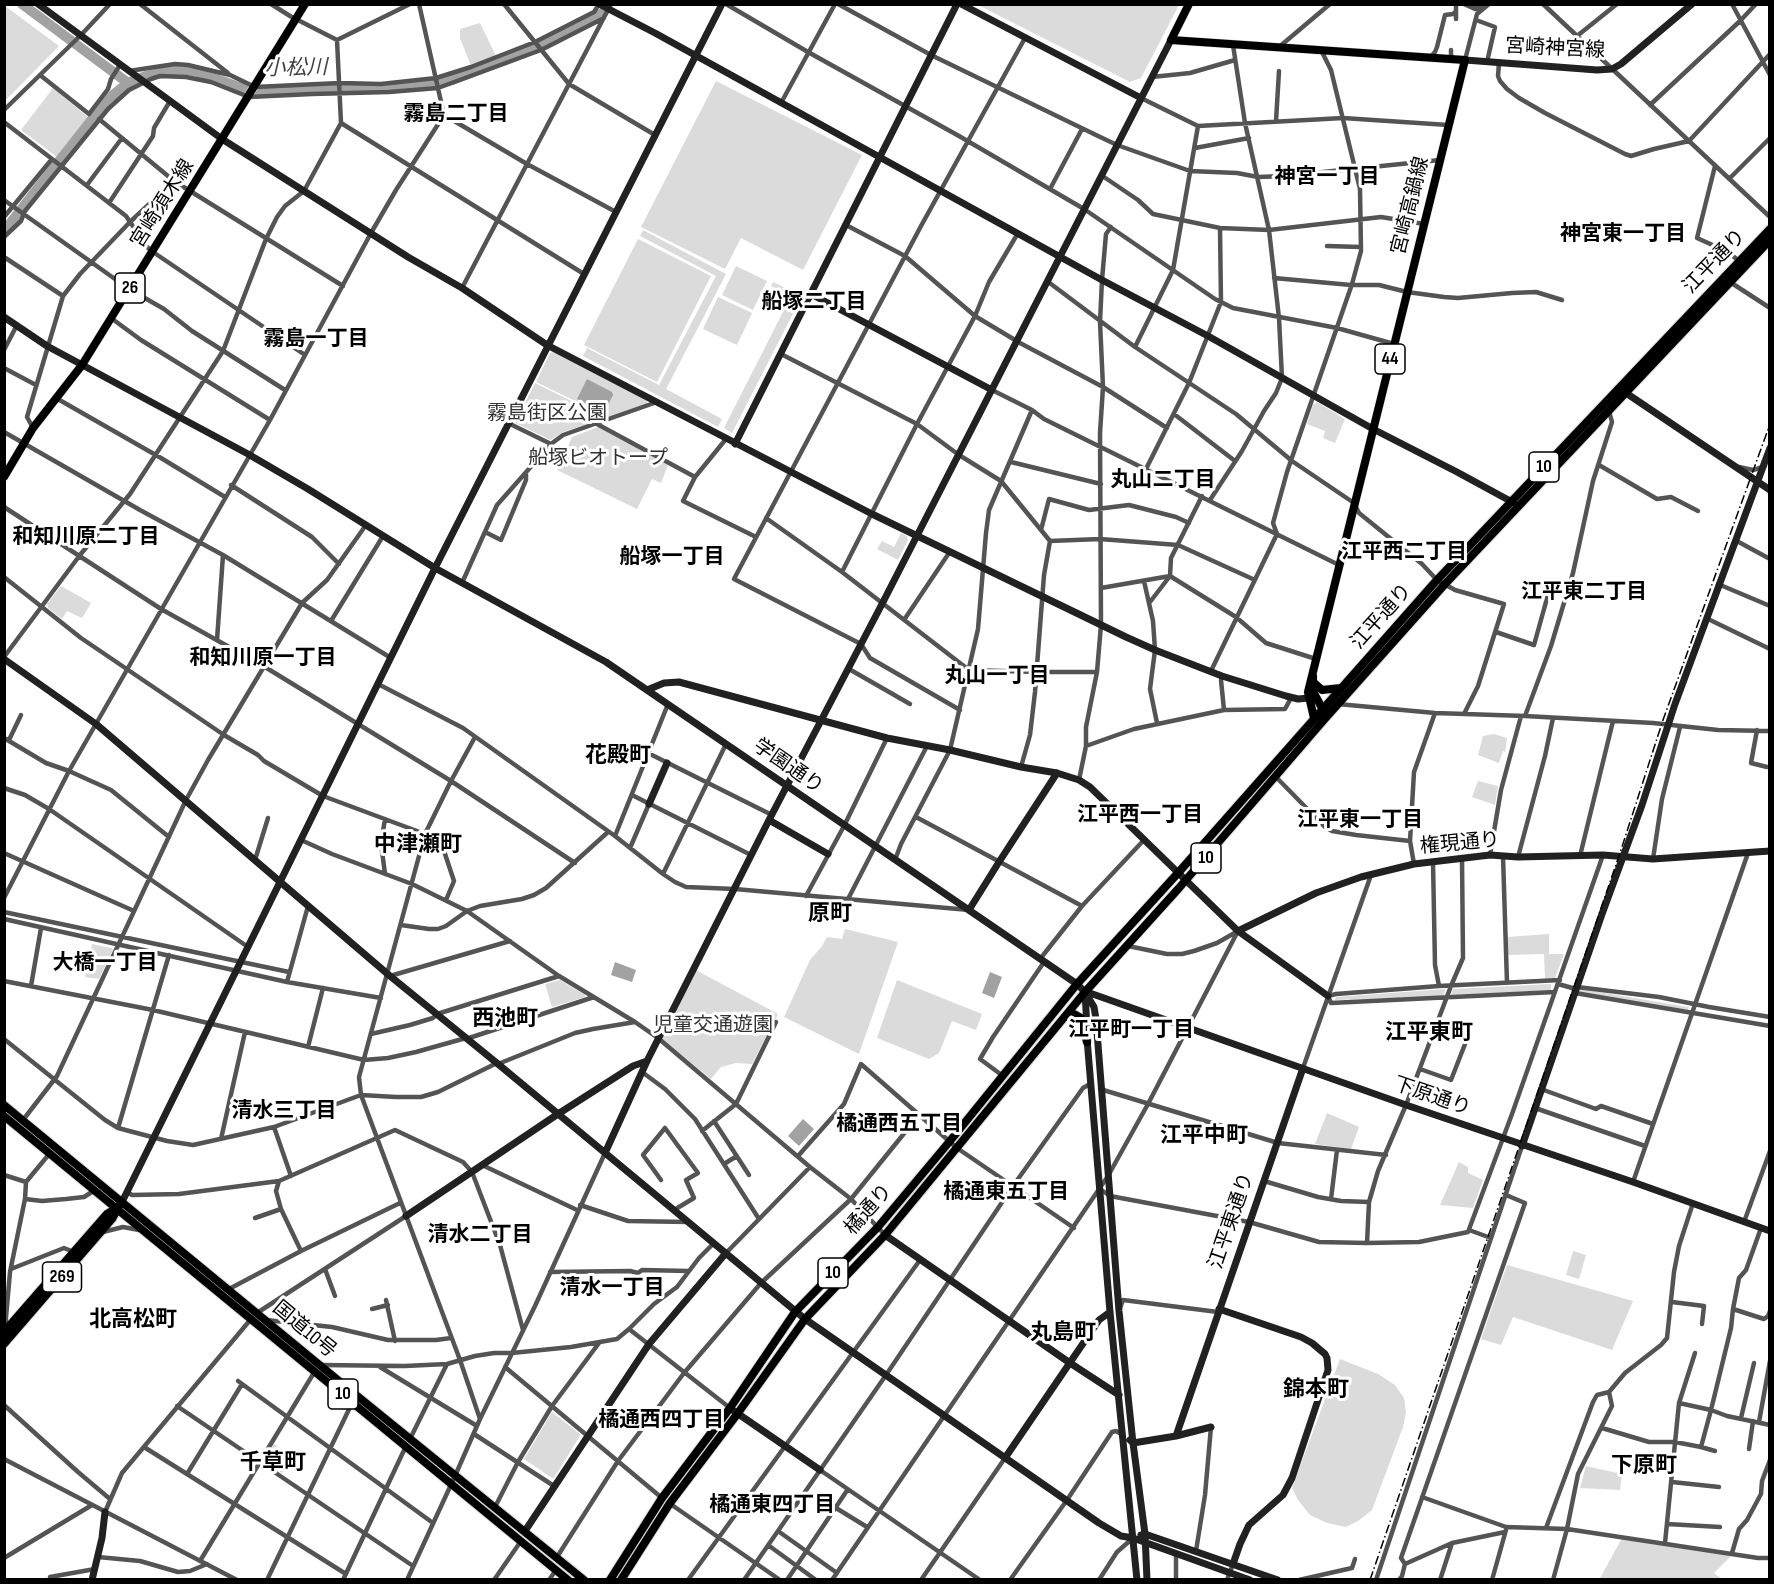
<!DOCTYPE html>
<html>
<head>
<meta charset="utf-8">
<style>
	body { margin:0 }
	#map { position:relative; width:1774px; height:1584px; overflow:hidden; background:#fff; font-family:"Sofia Sans Condensed",sans-serif }
	canvas { display:block }
	.frame { position:absolute; inset:0; border:6px solid #000; pointer-events:none }
</style>
</head>
<body>
<div id="map">
<canvas width="1774" height="1584"></canvas>
<div class="frame"></div>
</div>
<script>
const ctx = document.querySelector('canvas').getContext('2d');
ctx.lineJoin = 'round';
function paint(path, color) {
  ctx.fillStyle = color;
  ctx.fill(path, 'evenodd');
}
function poly(rows) {
  const path = new Path2D();
  for (const r of rows) {
    path.moveTo(r[0], r[1]);
    for (let i = 2; i < r.length; i += 2) path.lineTo(r[i], r[i + 1]);
  }
  return path;
}
function stroke(path, color, width, dash) {
  ctx.strokeStyle = color;
  ctx.lineWidth = width;
  ctx.lineCap = dash ? 'butt' : 'round';
  ctx.setLineDash(dash || []);
  ctx.stroke(path);
}
function drawText(font, color, halo, rows, align = 'center') {
  ctx.font = font + ' "Sofia Sans Condensed","Noto Sans JP",sans-serif';
  ctx.lineWidth = 6;
  ctx.setLineDash([]);
  ctx.textBaseline = 'middle';
  ctx.strokeStyle = halo;
  ctx.fillStyle = color;
  for (const [text, x, y, turn = 0] of rows) {
    ctx.save();
    ctx.translate(x, y);
    ctx.rotate((+turn || 0) * Math.PI / 180);
    ctx.textAlign = isNaN(turn) ? turn : align;
    if (halo) ctx.strokeText(text, 0, 0);
    ctx.fillText(text, 0, 0);
    ctx.restore();
  }
}
const green = poly([
	[978,5,1179,5,1141,78,1130,82],
	[5,6,59,46,5,101],
	[480,23,496,56,471,66,460,38,460,29],
	[716,81,862,155,803,270,741,238,725,269,641,227],
	[53,88,89,118,57,157,21,130],
	[643,230,726,274,666,389,722,419,718,427,583,356,587,348,659,385,716,276,640,236],
	[638,239,711,276,657,382,584,345],
	[736,266,767,281,753,310,722,295],
	[773,282,802,296,732,433,724,428,791,296,771,286],
	[718,297,752,313,737,345,703,329],
	[553,352,647,400,647,404,608,417,536,382,550,353],
	[535,383,606,418,563,432,551,440,515,423],
	[1317,402,1345,419,1335,443,1323,438,1325,431,1307,424,1313,405],
	[598,427,668,465,661,483,652,479,637,509,557,470,572,437],
	[901,533,907,536,908,540,898,560,877,549,882,541,894,547],
	[61,586,91,603,82,618,67,611,62,619,48,608,47,604],
	[1494,734,1507,738,1505,752,1503,751,1499,763,1478,755,1483,736],
	[1478,781,1498,786,1495,805,1472,797],
	[845,929,898,942,859,1054,784,1017,810,960,822,946,827,937,842,939],
	[1549,934,1549,954,1564,954,1555,978,1545,979,1544,954,1508,955,1507,937],
	[92,944,111,948,113,950,99,979,85,977],
	[694,969,778,1014,752,1064,736,1063,721,1067,711,1079,659,1036],
	[560,980,585,995,585,997,552,1007,545,984],
	[897,980,982,1014,976,1030,952,1021,939,1053,929,1059,877,1038],
	[1551,984,1551,990,1451,995,1453,989],
	[1445,989,1444,996,1335,1000,1336,997],
	[1580,989,1689,1007,1688,1010,1578,992],
	[1327,1113,1359,1127,1351,1149,1315,1144],
	[1459,1162,1468,1167,1468,1173,1483,1180,1473,1208,1440,1205],
	[1573,1251,1586,1255,1579,1279,1566,1275],
	[1507,1265,1633,1301,1612,1350,1513,1317,1501,1345,1481,1339],
	[1340,1359,1378,1374,1395,1385,1404,1398,1406,1412,1403,1427,1372,1510,1358,1521,1346,1527,1327,1523,1310,1515,1298,1500,1292,1488],
	[552,1412,580,1434,580,1436,554,1478,552,1478,524,1459],
	[274,1444,294,1457,282,1473,265,1461],
	[1586,1466,1622,1474,1620,1490,1580,1488],
	[1622,1538,1733,1554,1714,1573,1722,1579,1599,1580]
]);
const water = poly([
	[587,379,612,392,613,395,604,413,577,399],
	[615,962,636,970,632,982,611,975],
	[990,972,1002,977,994,998,982,993],
	[803,1119,814,1129,799,1146,788,1136]
]);
const river = poly([
	[22,4,128,83],
	[4,231,108,99,128,83,146,76,176,70,194,71,236,86,262,92,337,88,387,89,426,85,452,80,516,56,588,19,603,13,608,4]
]);
const street = poly([
	[140,4,228,73],
	[271,4,290,16,337,40],
	[504,4,569,84,655,135],
	[726,4,808,52,959,136,1084,209,1215,299,1233,308,1337,328,1394,344],
	[838,4,931,55,1096,135,1117,145,1190,171,1237,173,1258,177,1284,176,1440,160],
	[1464,4,1475,9,1483,9],
	[1472,4,1479,6,1483,4],
	[1543,4,1770,217],
	[1732,4,1770,75],
	[1456,19,1456,4],
	[1476,20,1495,27,1487,62],
	[1577,36,1617,4],
	[337,40,410,4],
	[1279,47,1330,4],
	[1451,50,1451,59],
	[1430,58,1435,52,1437,47,1445,15,1453,14,1456,11],
	[1465,60,1477,14,1489,4],
	[1499,63,1498,76,1500,81,1507,89,1519,98,1545,113,1625,154,1631,156,1654,149,1689,141,1770,54],
	[129,71,175,64,188,65,230,75,255,87,340,83,381,84,436,78,471,67,535,42,594,12,599,4],
	[40,75,89,114,108,89,111,79,120,65],
	[1152,77,1190,73,1235,60],
	[1141,98,1198,126,1343,118,1448,125],
	[781,103,835,4],
	[1650,105,1740,21,1756,4],
	[4,110,81,35,110,4],
	[444,115,527,164,616,212],
	[99,119,174,181,343,286],
	[1276,121,1279,71],
	[4,122,126,216,147,247,153,252,305,355],
	[341,123,584,274],
	[1195,148,1249,138],
	[1715,166,1697,238,1728,252,1739,261],
	[1101,175,1138,200,1153,214,1220,228,1269,230,1381,217,1424,224],
	[1729,179,1770,138],
	[87,185,122,138],
	[1050,189,1082,129],
	[4,200,129,289,164,309,192,331,285,390],
	[109,203,153,136,154,128,170,101],
	[4,217,52,159],
	[846,225,905,256,975,316,1020,343,1103,387,1167,428],
	[4,237,21,221,25,211,108,109,129,90,151,79,160,76,186,77,211,82,249,97,312,94,389,92,438,88,541,50,604,18],
	[1327,246,1361,247],
	[4,257,63,296],
	[1274,278,1351,285,1379,285,1407,292,1444,297,1458,298,1512,293,1536,292,1562,300],
	[1047,281,1135,347,1236,414,1292,461,1354,503,1359,513,1422,564,1437,580,1455,590,1504,604,1478,686,1464,714],
	[1730,282,1770,308],
	[462,288,611,4],
	[111,318,141,340,270,420],
	[1135,347,1173,270,1198,126],
	[4,350,17,325],
	[781,354,917,424,959,455,1001,481,1050,541],
	[4,368,36,385],
	[992,390,1032,410,1044,419,1339,565],
	[56,398,161,458,225,497],
	[1174,414,1235,461],
	[508,423,551,444,563,435,657,402],
	[597,424,695,477],
	[33,428,27,417,63,296,80,274,130,222,174,181],
	[4,432,140,510,223,555,391,658],
	[726,439,695,477,683,501,756,537],
	[1011,462,1101,484],
	[1599,465,1657,499,1671,497,1698,511],
	[1739,467,1753,470,1763,467],
	[1146,469,1189,383,1221,302,1220,228],
	[231,485,312,537,339,564],
	[1210,500,1242,451,1264,411,1276,393,1282,378,1279,318,1269,230,1245,123,1233,45],
	[4,507,161,609,265,667,451,781,575,863],
	[766,518,842,572,969,670,1037,672,1097,672],
	[1041,530,1049,499,1089,510,1129,505,1176,517,1189,523],
	[485,532,501,540,526,480,526,474],
	[1735,540,1770,559],
	[1050,541,1100,539,1178,545,1255,580],
	[842,572,917,424,975,316,989,282,1018,233],
	[4,577,81,638,224,735,258,755,264,761,323,796,425,834],
	[1144,581,1153,621,1155,650,1150,689,1157,723],
	[462,583,497,505,551,444],
	[1718,584,1770,606],
	[1101,588,1170,576,1236,617,1266,643,1316,659],
	[1150,602,1170,576,1171,558,1202,496],
	[1706,618,1770,649],
	[904,620,949,553],
	[331,621,383,536],
	[1496,632,1534,645,1551,584],
	[217,640,223,555],
	[4,657,80,555,130,494,223,351,266,239,277,217,285,206,304,191,341,123,337,40],
	[849,669,910,704],
	[1211,671,1277,534,1273,523,1287,472,1352,284,1361,251,1360,189,1331,70,1321,50],
	[1222,676,1221,680,1224,710],
	[378,684,463,728,615,836,663,874,675,882,686,887,735,889,969,910],
	[1338,704,1435,713,1525,716,1653,723,1718,730,1770,731],
	[960,710,870,658,861,644,734,579,921,226,1025,38],
	[1525,716,1551,646,1573,573,1593,481,1612,422,1609,411],
	[1757,730,1751,763,1767,767],
	[475,737,451,781,425,834,359,1077,361,1095,460,1360,480,1419],
	[4,738,46,763,69,771,111,790,169,837],
	[9,740,21,715],
	[1086,746,1134,729,1224,710,1285,709,1291,698],
	[648,753,772,815],
	[1021,767,1030,735,1035,692,1044,575,1050,541],
	[1276,777,1325,827,1332,831,1356,835,1410,841],
	[1079,780,1086,746,1086,727,1097,672,1101,625,1100,433,1103,387,1100,322,1102,280,1106,234,1111,227],
	[4,788,25,795,49,809,248,947],
	[632,795,751,855],
	[916,817,1082,906],
	[385,819,381,843,385,874],
	[615,836,668,704],
	[301,840,332,854,412,884,467,911,559,976,635,1022,658,1038,810,1167,851,1199,885,1235],
	[630,848,649,804],
	[444,851,454,881,446,900],
	[4,853,134,911],
	[1490,855,1501,790,1521,716],
	[1503,856,1507,983],
	[1580,856,1613,721],
	[1518,857,1545,756,1553,718],
	[1653,859,1662,799,1680,727],
	[255,860,268,818],
	[895,860,901,844,950,750,978,629,986,533,989,510,1032,410],
	[1433,862,1435,965,1439,986],
	[1414,864,1410,841,1414,772,1435,713],
	[663,874,726,744],
	[806,896,844,826,887,738],
	[4,898,69,771,270,420,371,233,396,190,444,115,419,4],
	[848,899,927,746],
	[4,912,289,972],
	[4,919,287,982,381,998],
	[401,925,429,929,438,929,446,926,467,911,480,906,522,899,534,895,546,888,608,832],
	[1128,946,1167,954,1182,954,1194,951,1217,943,1238,931],
	[1040,959,1082,906,1143,841],
	[390,976,510,941],
	[4,981,153,1010,364,1060,388,1058,416,1052,466,1038],
	[287,982,308,906],
	[1558,984,1576,989],
	[31,986,41,928],
	[1577,987,1659,997,1709,1007,1770,1017],
	[1555,992,1331,1003,1328,996,1336,994,1439,986,1560,980],
	[1575,993,1770,1026],
	[371,1034,410,1025,433,1018,437,1014,559,976],
	[4,1039,105,1120,118,1128,167,1141,193,1145,274,1127,361,1095,396,1097,421,1097,438,1092,497,1063],
	[466,1039,594,997],
	[308,1047,323,988],
	[498,1064,575,1033,593,1029,635,1022],
	[1303,1068,1371,875],
	[1420,1069,1451,1080,1467,1039,1435,1028],
	[642,1072,665,1089,695,1119,759,1219],
	[1003,1076,980,1059,993,1037,1044,962],
	[1100,1089,1278,1143,1386,1155],
	[1541,1089,1596,1109,1601,1106,1653,1124],
	[1535,1108,1645,1146],
	[23,1120,57,1076,186,800,208,760,302,603,327,580,366,525],
	[714,1121,749,1175],
	[274,1127,291,1176],
	[118,1128,169,955],
	[702,1131,736,1104,776,1022],
	[221,1139,245,1032],
	[798,1156,844,1104,861,1064,957,1148,1074,1228],
	[724,1164,737,1156],
	[482,1165,577,1210],
	[4,1175,26,1182],
	[661,1180,643,1155,665,1128,698,1173,686,1180,694,1198,674,1210],
	[279,1181,276,1191,281,1209,301,1251],
	[1264,1181,1318,1197,1341,1201,1369,1202],
	[1633,1182,1748,853],
	[1100,1189,1110,1196,1249,1222,1319,1242,1367,1243,1419,1242,1468,1232,1512,1114,1603,855],
	[127,1192,132,1195,179,1194,279,1181,395,1130,463,1162,472,1172,500,1245,523,1330],
	[25,1199,42,1201,66,1199,84,1197,95,1190],
	[1331,1199,1337,1150],
	[580,1205,628,1221,688,1222],
	[255,1218,281,1209],
	[1744,1222,1770,1151],
	[1469,1230,1491,1238],
	[103,1232,123,1227,139,1230],
	[1367,1243,1369,1202,1378,1171,1406,1105,1451,986,1463,958,1462,858],
	[726,1253,810,1167],
	[11,1269,64,1248,74,1252],
	[325,1269,335,1296],
	[550,1272,630,1271,638,1273,642,1270,689,1271],
	[229,1289,301,1251,400,1203],
	[386,1300,395,1341],
	[1672,1302,1704,1306,1702,1324],
	[1120,1308,1123,1300,1218,1312],
	[372,1309,388,1305],
	[1733,1309,1739,1278,1746,1270,1761,1228],
	[257,1313,406,1216],
	[266,1320,332,1327,388,1340,436,1340,451,1338],
	[5,1329,10,1272,25,1199,26,1182,50,1153],
	[629,1329,730,1408],
	[321,1365,405,1366,447,1364,475,1356,494,1353,512,1353,571,1347,617,1339,629,1329,654,1304,677,1287,699,1258,714,1243],
	[380,1367,477,1426],
	[505,1367,662,1498],
	[238,1381,433,1523],
	[1679,1403,1711,1410,1731,1328,1733,1309,1764,1319,1768,1316,1770,1311],
	[4,1405,78,1472,110,1499],
	[177,1406,413,1566],
	[1741,1418,1754,1363],
	[1759,1422,1770,1361],
	[1602,1428,1649,1442,1675,1442,1701,1447,1711,1410,1727,1416,1770,1425],
	[474,1434,554,1486],
	[410,1439,447,1364],
	[144,1447,346,1574],
	[1701,1447,1715,1451],
	[1749,1449,1753,1421],
	[4,1459,237,1580],
	[820,1470,980,1580],
	[187,1474,242,1384],
	[1672,1482,1719,1487],
	[1422,1497,1506,1527,1567,1529,1758,1558,1770,1558],
	[669,1503,780,1580],
	[495,1507,518,1462,552,1406,599,1343],
	[836,1508,867,1527],
	[105,1512,122,1473,251,1319],
	[1667,1524,1720,1527],
	[1546,1528,1593,1402,1597,1395,1609,1392,1625,1373,1661,1345,1667,1338,1674,1272,1679,1246,1693,1203],
	[778,1531,837,1573],
	[1665,1543,1679,1403,1695,1353],
	[768,1545,816,1580],
	[1196,1551,1205,1495,1211,1427],
	[1732,1553,1739,1529,1747,1520,1761,1494,1762,1481,1770,1460],
	[98,1557,140,1561,178,1572,190,1571,207,1564],
	[557,1557,618,1461,684,1373,761,1283,851,1199,919,1115],
	[4,1558,92,1505],
	[200,1561,315,1371],
	[1405,1564,1452,1543,1505,1532],
	[50,1580,50,1577,95,1569],
	[267,1580,353,1401],
	[343,1580,406,1446],
	[407,1580,455,1476,480,1419,535,1306,605,1153],
	[494,1580,521,1541],
	[549,1580,556,1570],
	[688,1580,920,1260],
	[744,1580,886,1375,1013,1186,1083,1088,1090,1084],
	[787,1580,848,1489],
	[832,1580,1108,1176,1148,1104,1238,931],
	[921,1580,1005,1458],
	[1010,1580,1067,1500,1112,1432,1116,1431,1123,1435],
	[1099,1580,1117,1552,1133,1538],
	[1176,1580,1176,1554],
	[1227,1580,1233,1564],
	[1299,1580,1352,1568,1355,1559],
	[1376,1580,1522,1146],
	[1399,1580,1402,1576,1405,1564,1401,1558,1525,1203,1506,1195],
	[1440,1580,1452,1543],
	[1492,1580,1506,1530],
	[1553,1580,1567,1529,1578,1474,1612,1406,1609,1392]
]);
const secondary = poly([
	[38,4,222,139,408,257,462,288,547,345,872,514,1126,637,1155,650,1222,676,1286,696,1298,699,1309,698],
	[599,4,655,33,1102,280,1208,336,1373,429,1457,472,1514,503],
	[961,4,1141,98],
	[1465,60,1597,70,1612,69,1621,64,1692,4],
	[811,294,992,390],
	[4,317,47,346,248,454,308,489,435,568,606,662,1077,984,1085,992,1094,1007,1096,1019,1119,1311,1133,1443,1145,1534,1147,1580],
	[1623,391,1770,490],
	[735,444,957,4],
	[4,659,96,724,390,976,498,1064,805,1319,1099,1523,1121,1536,1133,1538,1250,1580],
	[647,690,664,683,679,682,887,738,950,750,1021,767,1057,773,1079,780,1090,787,1238,931,1328,996],
	[649,804,667,763],
	[769,820,828,854],
	[969,910,999,862,1057,773],
	[1238,931,1316,893,1361,877,1414,864,1490,855,1518,857,1603,855,1653,859,1770,851],
	[1085,992,1087,1028],
	[1087,992,1406,1105,1633,1182,1770,1231],
	[1087,1039,1110,1312,1137,1580],
	[1522,1146,1602,914,1642,805,1675,704,1770,448],
	[605,1153,647,1061,769,820,882,604,1171,40],
	[122,1202,435,568,722,4],
	[406,1216,558,1114,633,1066,647,1061],
	[885,1235,1070,1363,1119,1395],
	[1219,1309,1301,1337,1312,1343,1325,1354,1327,1358,1328,1370,1292,1478,1283,1495,1249,1525,1240,1544,1233,1564],
	[734,1411,820,1470],
	[1176,1436,1303,1068],
	[1130,1440,1133,1443,1176,1436,1211,1427],
	[1005,1458,1099,1320,1110,1312],
	[525,1531,649,1344,726,1253],
	[1141,1535,1145,1534,1278,1580],
	[92,1580,102,1538,105,1512]
]);
const primary = poly([
	[1189,4,1171,40,1465,60,1308,692,1314,718],
	[4,477,33,428,82,365,305,4],
	[1313,676,1313,682,1322,690,1341,688],
	[1310,686,1322,708,1323,714]
]);
const highway = poly([
	[1066,1017,1074,1014,1081,1018,1087,1042],
	[4,1105,356,1395,584,1580],
	[4,1116,568,1580],
	[4,1332,107,1214,117,1208],
	[4,1344,112,1219,119,1206],
	[610,1580,662,1498,730,1408,795,1312,878,1227,950,1141,1077,984,1178,873,1437,580,1770,229],
	[621,1580,670,1503,738,1413,805,1319,885,1235,1085,992,1179,888,1323,721,1445,584,1770,240]
]);
const rail = poly([
	[1370,1580,1620,853,1663,720,1770,424]
]);
const shields = [
	[130,288,30],
	[1390,359,30],
	[1544,467,30],
	[1206,858,30],
	[833,1273,30],
	[62,1277,39],
	[343,1394,30]
];
const shieldNames = [
	["26",130,288],
	["44",1390,359],
	["10",1544,467],
	["10",1206,858],
	["10",833,1273],
	["269",62,1277],
	["10",343,1394]
];
const streetNames = [
	["宮崎神宮線",1555,49,3],
	["宮崎須木線",163,204,-58],
	["宮崎高鍋線",1411,206,-76],
	["江平通り",1715,262,-46],
	["江平通り",1382,617,-48],
	["学園通り",788,767,35],
	["権現通り",1460,844,-5],
	["下原通り",1432,1097,19],
	["橘通り",869,1210,-48],
	["江平東通り",1232,1221,-71],
	["国道10号",304,1330,40]
];
const parkNames = [
	["霧島街区公園",547,414],
	["船塚ビオトープ",598,459],
	["児童交通遊園",713,1026]
];
const waterNames = [
	["小松川",296,69,-1]
];
const neighbourhoodNames = [
	["霧島二丁目",456,115],
	["神宮一丁目",1327,178],
	["神宮東一丁目",1623,235],
	["船塚二丁目",814,303],
	["霧島一丁目",316,340],
	["丸山二丁目",1163,481],
	["和知川原二丁目",86,538],
	["江平西二丁目",1404,553],
	["船塚一丁目",672,558],
	["江平東二丁目",1584,593],
	["和知川原一丁目",263,659],
	["丸山一丁目",997,677],
	["江平西一丁目",1140,816],
	["江平東一丁目",1360,821],
	["大橋一丁目",105,964],
	["江平町一丁目",1131,1031],
	["清水三丁目",284,1112],
	["橘通西五丁目",899,1125],
	["橘通東五丁目",1006,1193],
	["清水二丁目",480,1236],
	["清水一丁目",612,1289],
	["橘通西四丁目",661,1421],
	["橘通東四丁目",772,1506]
];
const quarterNames = [
	["花殿町",618,756],
	["中津瀬町",418,845],
	["原町",830,914],
	["西池町",505,1019],
	["江平東町",1429,1033],
	["江平中町",1204,1136],
	["北高松町",133,1320],
	["丸島町",1063,1333],
	["錦本町",1316,1390],
	["千草町",273,1463],
	["下原町",1644,1466]
];
paint(green, '#dbdbdb');
paint(water, '#a2a2a2');
stroke(river, '#a2a2a2', 10);
stroke(primary, '#dbdbdb', 9);
stroke(highway, '#dbdbdb', 10);
stroke(street, '#545454', 4.5);
stroke(secondary, '#212121', 7);
stroke(primary, '#000', 8);
stroke(highway, '#000', 8);
stroke(rail, '#000', 1.5, [9, 3, 1.5, 3]);
for (const [x, y, w] of shields) {
  const box = new Path2D();
  box.roundRect(x - w / 2, y - 15, w, 30, 4.5);
  ctx.fillStyle = '#fff';
  ctx.fill(box);
  stroke(box, '#000', 1.5);
}
drawText('bold 18px', '#000', null, shieldNames);
drawText('20px', '#000', '#fff', streetNames);
drawText('20px', '#323232', '#fff', parkNames);
drawText('italic 21px', '#434343', '#fff', waterNames);
drawText('bold 21px', '#000', '#fff', neighbourhoodNames);
drawText('bold 22px', '#000', '#fff', quarterNames);
</script>
</body>
</html>
